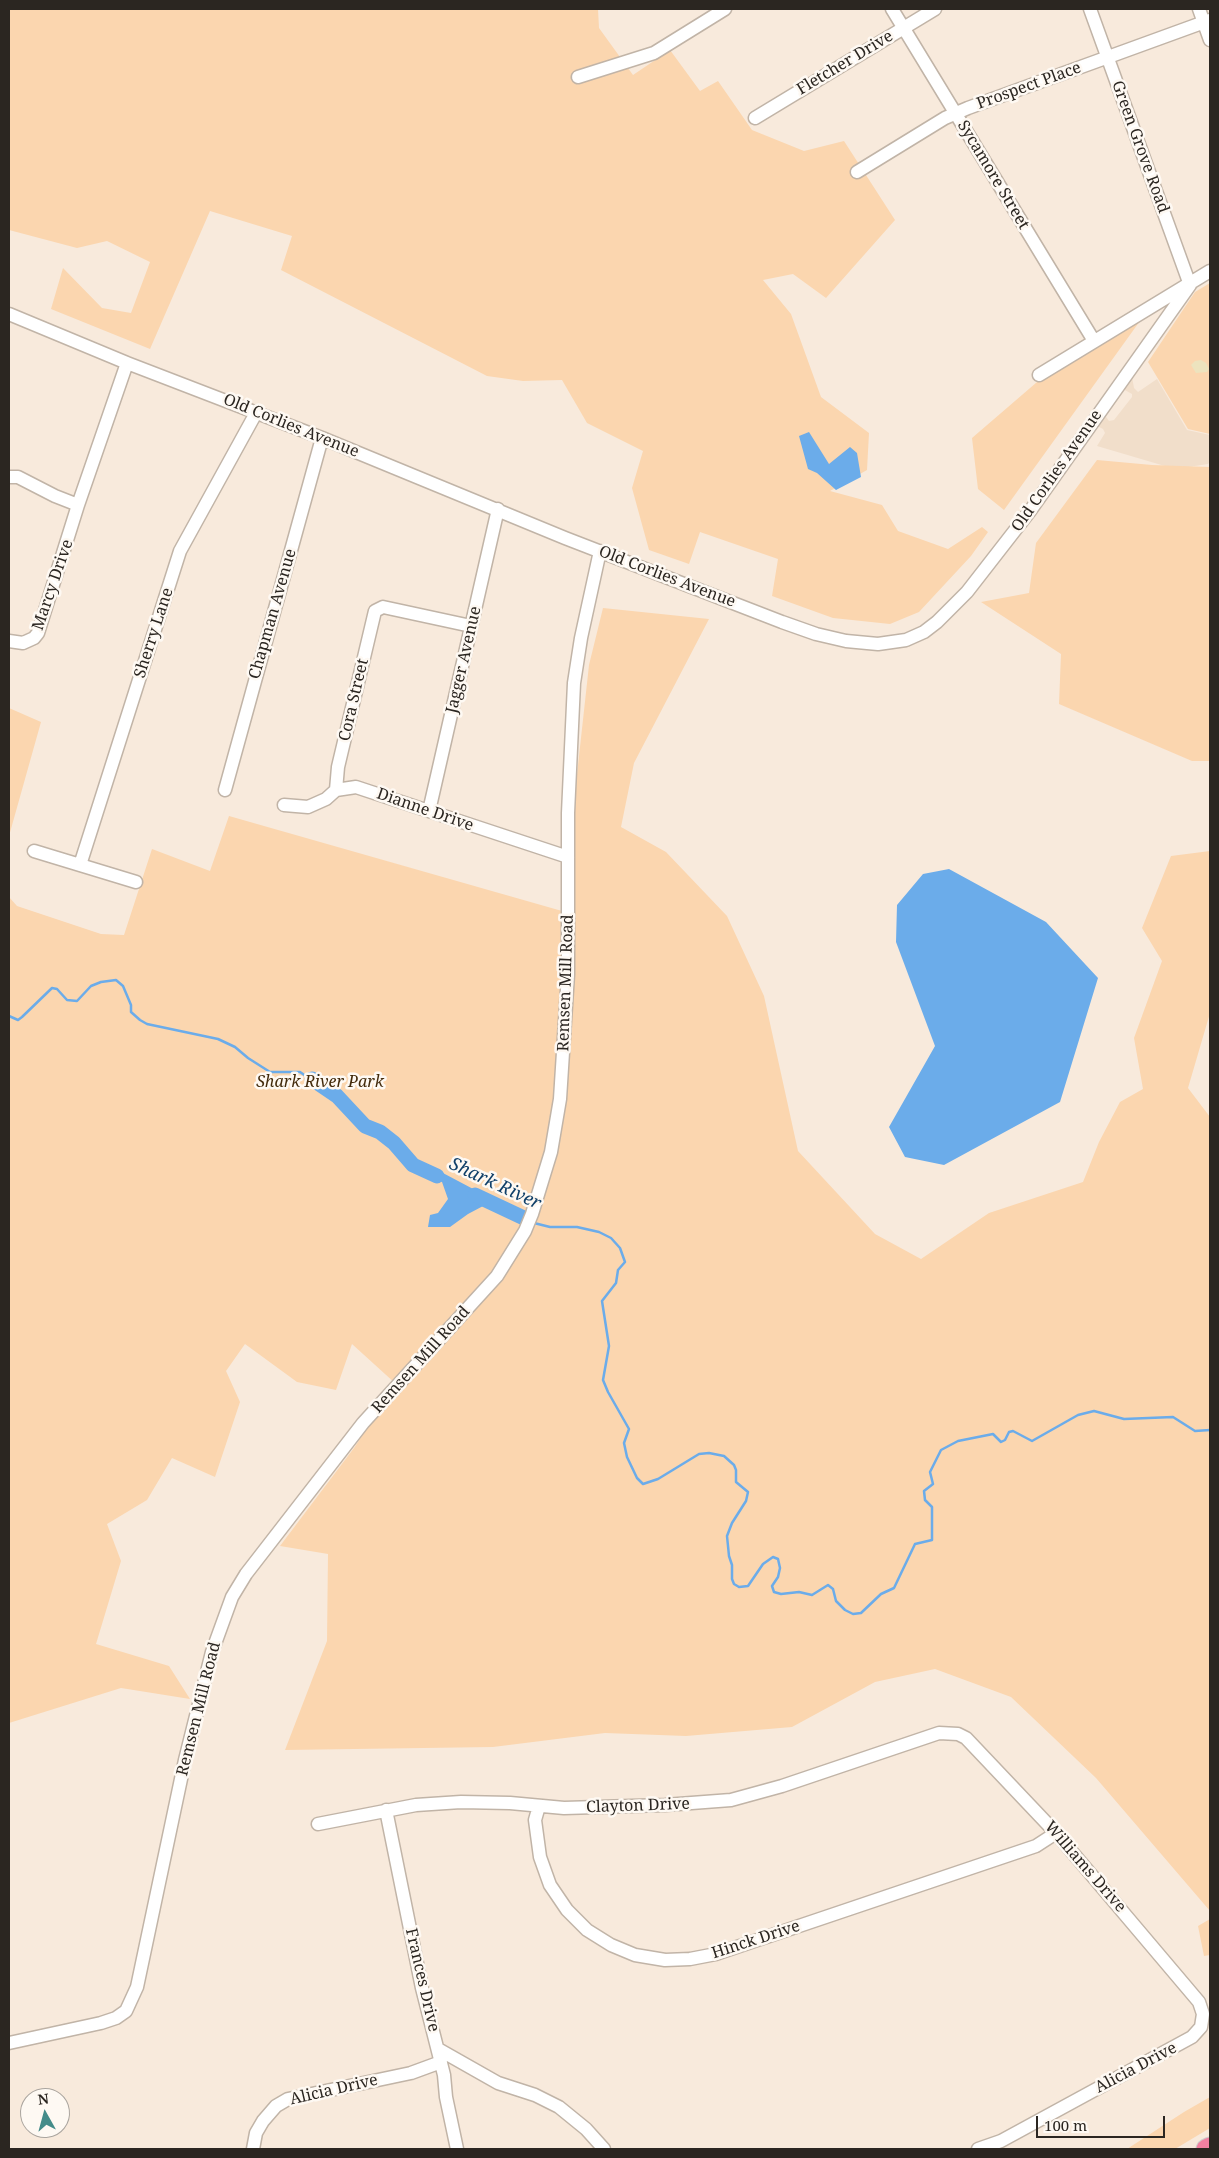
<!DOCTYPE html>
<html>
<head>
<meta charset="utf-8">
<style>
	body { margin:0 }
	#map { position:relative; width:1219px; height:2158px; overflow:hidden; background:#f8eadc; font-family:"Noto Serif",serif }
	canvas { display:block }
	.frame { position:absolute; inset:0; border:10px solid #2b2621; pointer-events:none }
	.north { position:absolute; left:20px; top:2088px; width:50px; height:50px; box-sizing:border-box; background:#fef9f3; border:1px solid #aaa59f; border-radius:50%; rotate:353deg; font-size:14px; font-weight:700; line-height:20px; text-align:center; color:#2b2621 }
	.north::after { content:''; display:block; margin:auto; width:18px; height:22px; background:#448c8a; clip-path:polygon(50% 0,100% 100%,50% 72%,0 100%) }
	.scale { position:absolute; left:1036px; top:2116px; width:129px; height:22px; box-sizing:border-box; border:2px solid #2b2621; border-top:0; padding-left:6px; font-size:15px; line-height:18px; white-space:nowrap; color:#2b2621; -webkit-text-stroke:4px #fef9f3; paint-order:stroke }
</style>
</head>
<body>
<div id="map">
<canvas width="1219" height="2158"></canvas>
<div class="frame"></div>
<div class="north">N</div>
<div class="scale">100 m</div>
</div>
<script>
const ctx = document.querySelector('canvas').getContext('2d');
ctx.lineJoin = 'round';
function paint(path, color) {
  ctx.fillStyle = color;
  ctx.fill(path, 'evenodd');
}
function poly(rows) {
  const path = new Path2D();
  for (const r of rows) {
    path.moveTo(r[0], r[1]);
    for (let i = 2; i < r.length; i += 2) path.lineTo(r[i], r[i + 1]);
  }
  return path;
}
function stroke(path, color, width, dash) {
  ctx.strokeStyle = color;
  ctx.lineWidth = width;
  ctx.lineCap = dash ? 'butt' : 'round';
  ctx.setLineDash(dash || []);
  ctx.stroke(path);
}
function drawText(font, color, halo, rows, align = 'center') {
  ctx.font = font + ' "Noto Serif",serif';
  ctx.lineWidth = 5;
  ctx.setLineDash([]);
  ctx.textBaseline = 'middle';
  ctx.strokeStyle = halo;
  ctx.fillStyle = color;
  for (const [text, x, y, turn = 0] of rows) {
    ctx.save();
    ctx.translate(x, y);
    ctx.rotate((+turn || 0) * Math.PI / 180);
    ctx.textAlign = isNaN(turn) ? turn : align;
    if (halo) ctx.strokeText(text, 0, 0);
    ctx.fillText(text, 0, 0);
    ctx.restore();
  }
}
const built = poly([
	[1132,377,1134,388,1138,392,1157,379,1187,430,1210,435,1210,462,1208,464,1175,469,1097,446,1105,433,1103,429,1097,426,1104,414,1109,421,1114,420,1132,397,1132,394,1123,389]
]);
const green = poly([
	[9,9,598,9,599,28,633,75,670,50,700,91,718,81,752,130,804,151,844,141,895,220,826,298,793,274,763,280,791,314,821,397,869,433,867,470,830,491,882,505,898,531,948,549,982,527,988,532,971,556,919,612,890,624,833,618,772,596,778,559,700,532,689,564,649,550,632,488,643,451,587,423,562,380,523,381,487,376,281,270,292,236,210,211,150,349,51,309,63,268,102,308,131,313,150,262,107,241,77,248,9,230],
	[1210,283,1210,434,1188,429,1148,362,1195,292],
	[1145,314,1004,510,978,489,972,438,1051,370],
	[1097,460,1152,465,1210,467,1210,761,1192,761,1059,704,1061,654,981,602,1029,593,1036,543],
	[603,608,709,619,634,763,621,827,666,852,727,916,764,996,798,1151,875,1234,921,1259,989,1213,1083,1182,1099,1142,1120,1102,1143,1089,1134,1038,1162,961,1142,928,1171,856,1210,851,1210,1013,1188,1088,1210,1117,1210,1911,1096,1778,1011,1697,935,1669,875,1682,792,1727,686,1736,605,1733,493,1747,285,1750,327,1641,328,1554,280,1546,354,1448,396,1384,352,1344,336,1390,297,1382,245,1344,226,1371,240,1402,215,1477,172,1458,147,1500,107,1524,121,1561,96,1644,169,1666,190,1699,121,1688,9,1723,9,897,17,906,101,934,124,935,152,849,210,871,229,816,562,911,589,665],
	[9,708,41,722,9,836],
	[1210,1919,1210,1955,1204,1956,1198,1926],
	[1210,2097,1210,2128,1175,2149,1127,2149,1184,2112]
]);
const sand = poly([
	[1201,360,1206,363,1209,369,1207,372,1196,373,1191,365,1195,361]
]);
const water = poly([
	[809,432,829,464,850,447,857,453,861,477,836,490,817,473,808,469,799,436],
	[949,869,1046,922,1098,978,1060,1102,944,1165,905,1157,889,1127,935,1046,896,942,897,905,923,874],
	[424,1163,494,1200,494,1205,485,1205,468,1214,450,1227,428,1227,430,1215,438,1213,448,1199,442,1182,431,1178,419,1169]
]);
const stream = poly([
	[9,1016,18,1020,22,1017,52,988,57,989,67,1000,77,1001,91,986,101,982,116,980,123,986,131,1005,131,1012,140,1020,147,1024,218,1039,235,1047,248,1058,270,1072,300,1072,320,1086,335,1093,356,1116,378,1132,419,1169],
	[534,1223,550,1227,577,1227,599,1232,611,1238,620,1248,625,1262,618,1270,616,1283,602,1301,609,1346,603,1380,608,1392,629,1429,624,1443,627,1457,637,1478,643,1484,658,1479,699,1454,709,1453,724,1456,734,1465,736,1470,736,1482,748,1492,746,1501,732,1523,727,1536,729,1556,732,1565,732,1579,734,1584,739,1587,748,1586,763,1564,773,1557,778,1559,780,1568,778,1577,772,1586,774,1592,781,1594,799,1592,812,1595,828,1585,833,1589,836,1601,845,1610,853,1614,861,1613,881,1594,894,1588,915,1544,932,1540,932,1507,925,1500,924,1491,933,1484,930,1472,941,1450,958,1441,993,1434,1001,1442,1005,1440,1009,1432,1013,1431,1032,1441,1078,1415,1094,1411,1124,1419,1173,1417,1195,1431,1210,1430]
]);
const river = poly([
	[312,1079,337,1096,365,1126,380,1132,394,1143,413,1165,437,1176],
	[475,1195,526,1219]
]);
const minor = poly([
	[892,9,1094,341],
	[1090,9,1190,285],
	[1199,9,1210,40],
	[578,77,654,53,725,9],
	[755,118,935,9],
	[857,172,945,118,968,108,1210,20],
	[9,314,127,363,322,438,565,538,782,622,816,634,846,641,878,644,906,640,924,632,937,622,967,592,1030,511,1190,285],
	[1039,375,1210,271],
	[9,477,18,477,55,496,78,505,38,633,34,638,23,643,9,641],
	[78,505,127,363],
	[225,790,322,438],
	[336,790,338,767,375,611,383,607,471,626],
	[284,805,308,807,326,799,336,790,356,787,568,857],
	[429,811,498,509],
	[34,851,136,882],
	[80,865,180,551,256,413],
	[539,1806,535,1820,540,1857,550,1885,567,1910,587,1930,611,1945,635,1955,665,1960,690,1959,716,1954,1036,1846,1056,1833],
	[386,1810,422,1988,444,2075,446,2097,457,2149],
	[318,1824,416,1805,461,1802,510,1803,564,1808,665,1805,731,1800,782,1786,939,1733,958,1734,966,1738,1056,1833,1199,2002,1203,2014,1201,2027,1192,2037,1001,2141,978,2149],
	[9,2043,101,2023,116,2018,126,2011,137,1987,185,1760,212,1652,232,1597,246,1574,363,1423,497,1276,525,1231,532,1214,551,1152,560,1099,568,974,568,813,574,683,581,638,600,551],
	[438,2049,498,2083,535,2095,559,2107,586,2129,604,2149],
	[253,2149,256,2133,263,2121,276,2106,288,2099,411,2073,441,2062]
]);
const highway = poly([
	[1206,2149,1210,2147]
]);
const streetNames = [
	["Fletcher Drive",845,63,-31],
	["Prospect Place",1029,86,-20],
	["Green Grove Road",1140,147,70],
	["Sycamore Street",993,175,59],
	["Old Corlies Avenue",291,426,22],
	["Old Corlies Avenue",1057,471,-55],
	["Old Corlies Avenue",667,577,21],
	["Marcy Drive",53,585,-71],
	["Chapman Avenue",273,614,-74],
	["Sherry Lane",154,633,-72],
	["Jagger Avenue",464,660,-77],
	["Cora Street",354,700,-77],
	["Dianne Drive",425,810,19],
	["Remsen Mill Road",566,983,-88],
	["Remsen Mill Road",421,1360,-48],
	["Remsen Mill Road",199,1709,-76],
	["Clayton Drive",638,1806,-2],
	["Williams Drive",1085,1867,49],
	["Hinck Drive",756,1940,-18],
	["Frances Drive",422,1980,77],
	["Alicia Drive",1136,2068,-28],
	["Alicia Drive",334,2090,-13]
];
const parkNames = [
	["Shark River Park",320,1082]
];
const waterNames = [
	["Shark River",495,1184,25]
];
paint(built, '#f1deca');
paint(green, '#fbd6af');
paint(sand, '#ede3be');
paint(water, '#6bacea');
stroke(stream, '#6bacea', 2.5);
stroke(river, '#6bacea', 15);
stroke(minor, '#c1b4a7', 15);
stroke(highway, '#d0cfce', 21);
stroke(minor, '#fff', 12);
stroke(highway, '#f180a1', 19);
drawText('16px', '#2b2621', '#fef9f3', streetNames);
drawText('italic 16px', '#432b0c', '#fef9f3', parkNames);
drawText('italic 18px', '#114069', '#fef9f3', waterNames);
</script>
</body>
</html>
